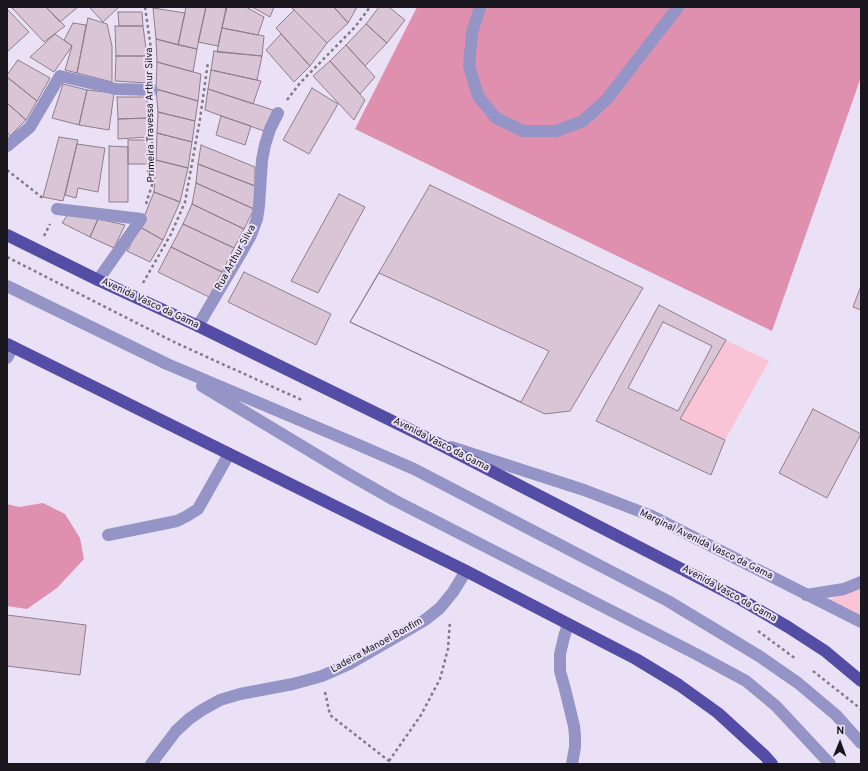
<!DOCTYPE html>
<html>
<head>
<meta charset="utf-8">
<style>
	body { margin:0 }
	#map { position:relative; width:868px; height:771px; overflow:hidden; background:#ebe1f6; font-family:Overpass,sans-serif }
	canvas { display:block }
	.frame { position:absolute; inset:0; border:8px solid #19161d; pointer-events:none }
	.north { position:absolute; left:820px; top:723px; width:40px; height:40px; -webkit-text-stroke:3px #ebe1f6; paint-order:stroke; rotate:1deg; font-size:11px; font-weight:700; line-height:16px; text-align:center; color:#19161d }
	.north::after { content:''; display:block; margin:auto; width:14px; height:18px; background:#19161d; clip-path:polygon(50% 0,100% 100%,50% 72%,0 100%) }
</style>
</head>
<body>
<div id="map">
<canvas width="868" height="771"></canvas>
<div class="frame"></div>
<div class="north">N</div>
</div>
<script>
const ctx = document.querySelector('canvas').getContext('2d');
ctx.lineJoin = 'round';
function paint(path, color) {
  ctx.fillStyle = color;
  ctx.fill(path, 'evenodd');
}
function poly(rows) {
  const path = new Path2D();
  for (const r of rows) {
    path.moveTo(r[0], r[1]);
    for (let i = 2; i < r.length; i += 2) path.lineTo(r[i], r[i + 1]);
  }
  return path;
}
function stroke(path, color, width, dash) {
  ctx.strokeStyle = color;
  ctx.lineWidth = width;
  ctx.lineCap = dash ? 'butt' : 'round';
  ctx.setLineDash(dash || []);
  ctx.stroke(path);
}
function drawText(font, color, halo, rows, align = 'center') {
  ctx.font = font + ' Overpass,sans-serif';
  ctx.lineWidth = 4;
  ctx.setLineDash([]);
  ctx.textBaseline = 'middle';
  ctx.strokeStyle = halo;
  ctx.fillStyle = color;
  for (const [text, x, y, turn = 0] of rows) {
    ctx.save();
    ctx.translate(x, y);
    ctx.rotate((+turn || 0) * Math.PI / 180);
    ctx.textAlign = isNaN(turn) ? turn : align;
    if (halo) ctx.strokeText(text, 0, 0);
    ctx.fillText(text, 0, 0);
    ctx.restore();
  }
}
const green = poly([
	[726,340,769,361,725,440,680,419],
	[861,585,861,616,828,600]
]);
const forest = poly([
	[417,7,861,7,861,77,772,331,355,129],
	[43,503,65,514,80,538,84,559,57,588,27,609,7,606,7,504,19,507]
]);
const building = poly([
	[11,7,46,7,65,26,44,42,11,7],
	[46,7,78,7,60,22,46,7],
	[89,7,119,7,103,22,89,7],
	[186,7,206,7,197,49,178,45,186,7],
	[206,7,220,7,226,8,218,46,198,42,206,7],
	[227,7,246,7,264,17,258,35,222,28,227,7],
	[252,7,274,7,270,17,252,7],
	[291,7,334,7,348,23,327,43,291,7],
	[334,7,357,7,348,23,334,7],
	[379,7,389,7,405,20,387,43,366,24,379,7],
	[153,8,185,13,178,45,156,39,153,8],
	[7,9,29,32,7,52,7,9],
	[294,10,327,43,310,66,276,28,294,10],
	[118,12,142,12,143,26,119,26,118,12],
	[88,18,107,24,112,46,112,82,77,73,88,18],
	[73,23,86,25,77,73,65,70,72,46,64,40,73,23],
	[366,24,387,43,365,66,346,45,366,24],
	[115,26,143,26,147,56,116,56,115,26],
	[222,28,264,36,262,56,217,52,222,28],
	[55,34,72,46,54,72,30,57,55,34],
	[281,34,310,66,294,82,266,50,281,34],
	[156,39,197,49,193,72,157,62,156,39],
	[346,45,375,77,360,94,330,61,346,45],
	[214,51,262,56,257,80,211,70,214,51],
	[116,56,147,56,147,83,115,81,116,56],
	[18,60,50,78,37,101,7,77,7,75,18,60],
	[330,61,365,100,354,120,313,76,330,61],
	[157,62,201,74,198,101,156,89,157,62],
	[211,70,261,81,253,104,208,89,211,70],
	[7,77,37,101,26,120,7,103,7,77],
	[63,84,87,90,79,125,52,118,63,84],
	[312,88,338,104,309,154,283,140,312,88],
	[156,89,198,101,195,121,158,112,156,89],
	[208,89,273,110,264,131,205,110,208,89],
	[87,90,114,93,109,130,79,125,87,90],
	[117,97,147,97,148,118,118,119,117,97],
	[7,103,26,120,10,136,7,132,7,103],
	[158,112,195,121,192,142,157,133,158,112],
	[221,116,251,126,245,145,216,135,221,116],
	[148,118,148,137,118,139,118,119,148,118],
	[157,133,192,142,188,168,156,160,157,133],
	[59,137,78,140,63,201,43,197,59,137],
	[128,140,148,140,148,164,128,164,128,140],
	[77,144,105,148,98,192,78,188,76,198,65,195,77,144],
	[201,145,255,167,255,186,198,164,201,145],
	[109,146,128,147,128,202,109,202,109,146],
	[156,160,188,168,180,202,154,192,156,160],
	[198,164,255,186,254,209,196,183,198,164],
	[196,183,254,209,244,229,192,204,196,183],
	[430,185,643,288,570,411,545,414,350,322,430,185],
	[154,192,180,202,163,240,140,227,154,192],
	[339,194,365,207,318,293,291,281,339,194],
	[192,204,244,229,234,248,183,224,192,204],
	[70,211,98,219,90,237,62,223,70,211],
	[98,219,125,225,114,248,90,237,98,219],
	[183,224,234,248,222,272,171,247,183,224],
	[140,227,163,240,150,262,127,251,140,227],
	[171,247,222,272,209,297,158,272,171,247],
	[244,272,331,314,316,345,228,302,244,272],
	[379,273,549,351,521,402,350,322,379,273],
	[861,286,861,310,853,307,861,286],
	[659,305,726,340,680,419,725,440,711,475,596,421,659,305],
	[663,322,712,346,678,411,628,388,663,322],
	[813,409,861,434,827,498,779,473,813,409],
	[7,615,86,625,80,675,7,666,7,615]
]);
const path = poly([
	[145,7,151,49,151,73],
	[287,100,300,83,355,27,370,7],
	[7,170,44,199],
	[146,204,152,185,152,106],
	[44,236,50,224],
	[7,257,176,343,304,401],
	[143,283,171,234,185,202,200,119,208,62],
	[758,631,796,659],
	[813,671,861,709],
	[325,692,330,715,389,761,387,764],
	[389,761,421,715,440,679,448,649,450,621]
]);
const minor = poly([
	[480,7,472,33,469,66,478,96,496,118,523,131,556,131,583,121,607,99,678,7],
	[7,146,30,127,60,76,116,89,152,90],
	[57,209,141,219,98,280],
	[7,286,167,364,361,446,414,469,668,601,759,656,798,683,836,715,861,743],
	[198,326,241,253,251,235,257,219,259,206,262,160,265,145,270,129,278,113],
	[7,358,13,347],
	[202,386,345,472,394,500,696,654,746,681,776,706,830,764],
	[451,447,584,490,652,516,861,622],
	[108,535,177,521,187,516,198,509,229,454],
	[806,595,844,589,861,582],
	[568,624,564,637,560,654,560,671,565,689,574,726,575,736,575,747,572,764],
	[151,764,176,731,189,719,202,710,220,700,240,694,293,684,322,676,349,664,425,620,440,608,453,592,466,571]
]);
const major = poly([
	[7,235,98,280,198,326,433,441,740,599,788,627,825,651,861,681],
	[7,344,466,571,636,659,679,685,718,713,765,756,772,764]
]);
const streetNames = [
	["Primeira Travessa Arthur Silva",151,115,-91],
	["Rua Arthur Silva",236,258,-61],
	["Avenida Vasco da Gama",150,304,25],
	["Avenida Vasco da Gama",441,445,27],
	["Marginal Avenida Vasco da Gama",706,545,26],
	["Avenida Vasco da Gama",729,594,29],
	["Ladeira Manoel Bonfim",377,646,-29]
];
paint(green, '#f8c4d6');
paint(forest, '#df90ae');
paint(building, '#d9c5d5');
stroke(building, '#8f7d8c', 1);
stroke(path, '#817a88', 2.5, [3, 3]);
stroke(minor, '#9494c6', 12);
stroke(major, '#544da5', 12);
drawText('10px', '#19161d', '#ebe1f6', streetNames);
</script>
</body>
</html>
